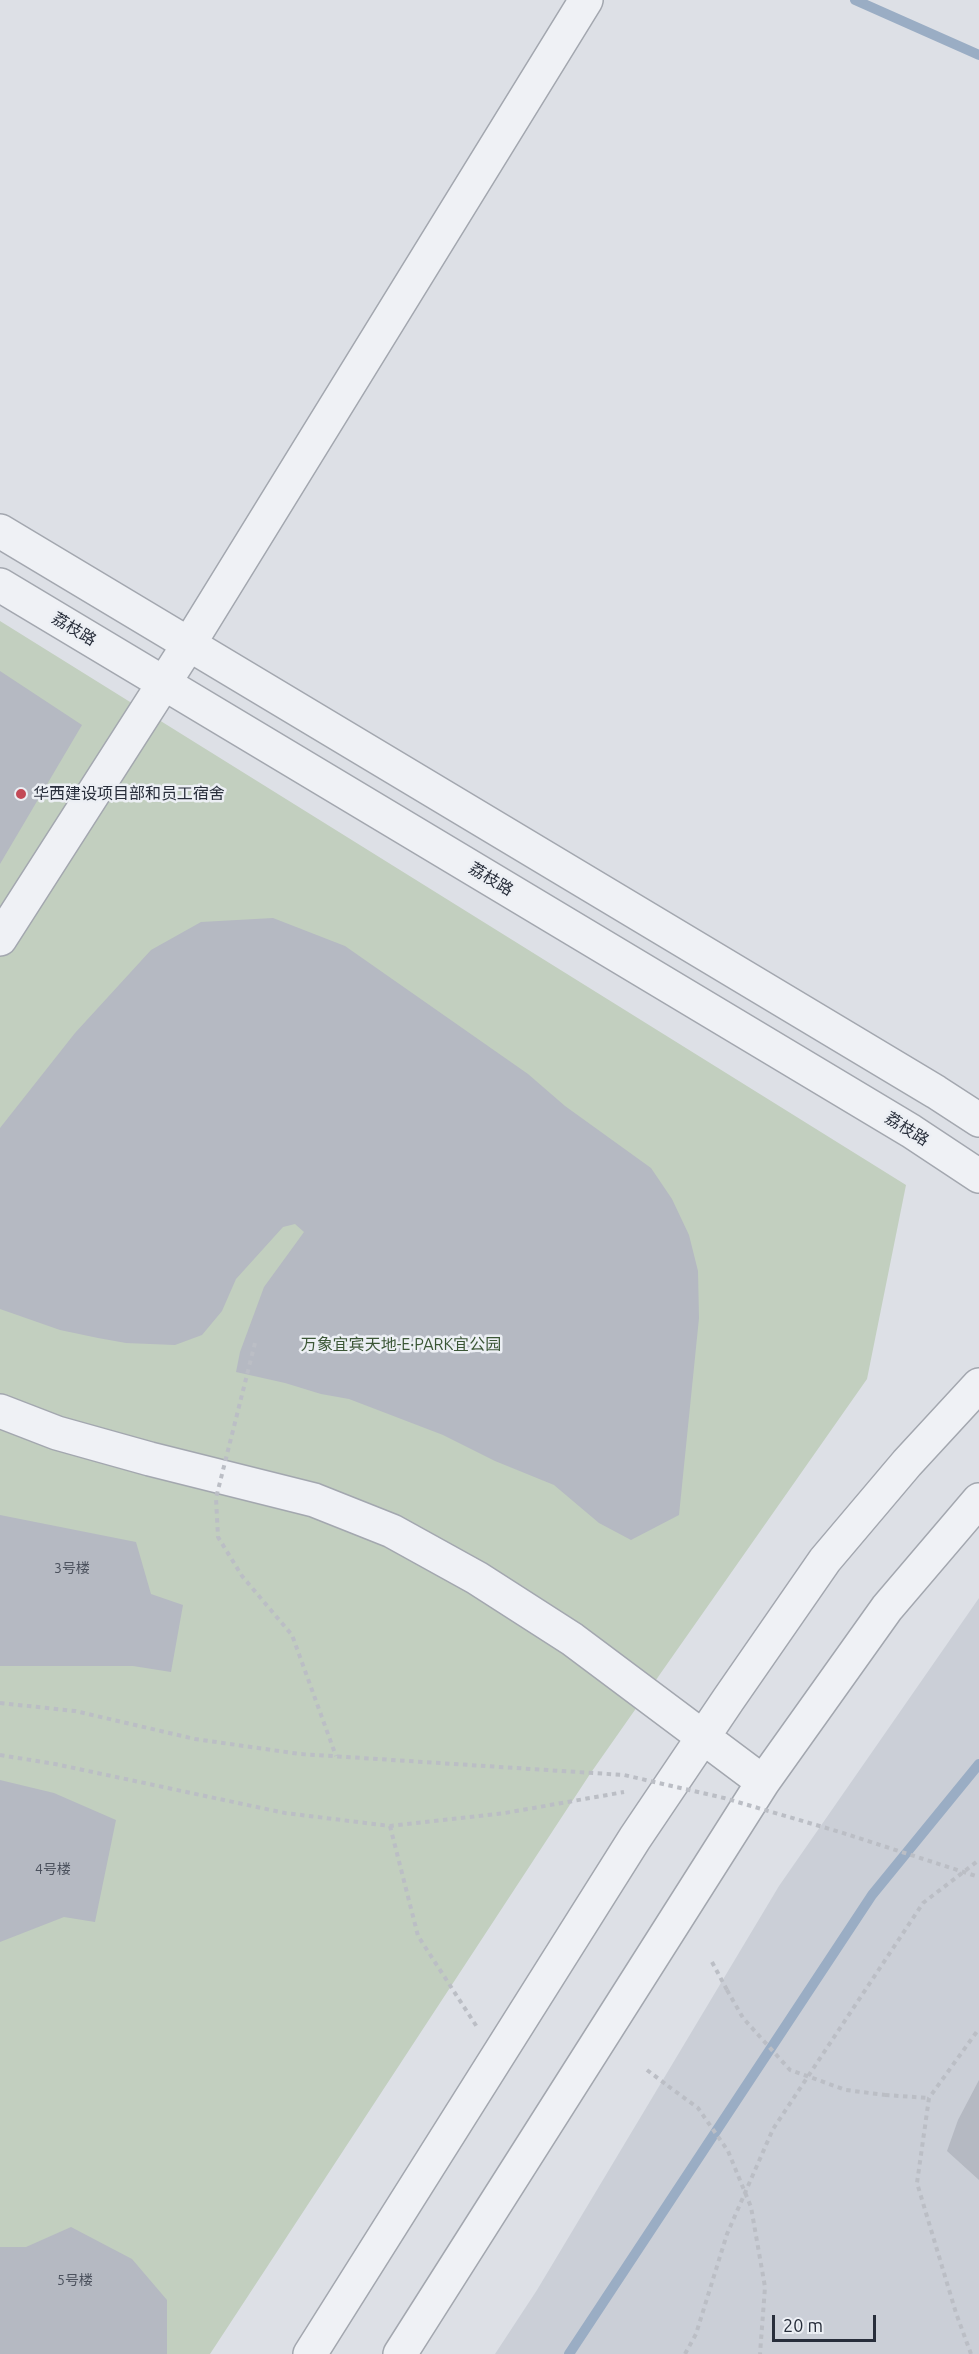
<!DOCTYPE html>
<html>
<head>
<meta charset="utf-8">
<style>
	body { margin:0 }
	#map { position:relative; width:979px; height:2354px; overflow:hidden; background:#dde0e6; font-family:Ubuntu,sans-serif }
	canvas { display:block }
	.scale { position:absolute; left:772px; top:2315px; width:104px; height:27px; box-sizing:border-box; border:3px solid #282e3b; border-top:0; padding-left:8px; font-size:18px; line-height:21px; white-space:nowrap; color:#282e3b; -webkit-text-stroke:4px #eceff4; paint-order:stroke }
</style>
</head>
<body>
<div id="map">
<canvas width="979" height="2354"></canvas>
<div class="scale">20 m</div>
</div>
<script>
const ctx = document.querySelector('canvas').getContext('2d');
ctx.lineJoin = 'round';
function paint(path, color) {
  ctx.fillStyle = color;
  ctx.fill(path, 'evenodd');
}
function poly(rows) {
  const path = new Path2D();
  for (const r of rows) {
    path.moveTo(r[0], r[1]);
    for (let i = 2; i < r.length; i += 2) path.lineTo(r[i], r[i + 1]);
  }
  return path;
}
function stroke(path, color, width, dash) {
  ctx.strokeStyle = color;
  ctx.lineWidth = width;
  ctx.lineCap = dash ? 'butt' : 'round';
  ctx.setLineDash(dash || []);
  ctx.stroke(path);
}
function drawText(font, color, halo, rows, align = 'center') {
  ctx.font = font + ' Ubuntu,"Noto Sans SC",sans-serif';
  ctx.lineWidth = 5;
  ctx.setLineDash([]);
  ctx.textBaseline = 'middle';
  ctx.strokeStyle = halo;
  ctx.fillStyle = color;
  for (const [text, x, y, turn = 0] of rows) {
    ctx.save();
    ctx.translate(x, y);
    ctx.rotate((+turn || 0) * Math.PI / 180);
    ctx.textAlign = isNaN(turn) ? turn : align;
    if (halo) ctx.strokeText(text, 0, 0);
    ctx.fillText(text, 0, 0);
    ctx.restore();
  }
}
const built = poly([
	[979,1598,979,2354,495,2354,537,2290,779,1886]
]);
const green = poly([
	[0,621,906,1185,867,1379,590,1774,210,2354,0,2354]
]);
const stream = poly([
	[855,0,979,55],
	[569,2354,872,1895,979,1764]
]);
const building = poly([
	[0,671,82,725,0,864],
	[273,918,345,946,528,1074,565,1106,651,1168,672,1199,689,1235,698,1271,699,1318,679,1515,631,1540,599,1523,554,1485,495,1461,443,1435,349,1399,321,1394,285,1383,236,1372,240,1352,264,1287,304,1232,295,1224,283,1227,236,1279,222,1311,202,1335,175,1345,126,1343,98,1338,60,1330,0,1309,0,1128,75,1033,151,950,201,922],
	[0,1515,136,1542,151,1594,183,1605,171,1672,133,1666,0,1666],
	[0,1780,54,1793,116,1820,95,1922,64,1917,0,1942],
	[979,2080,979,2180,947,2151,958,2120],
	[71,2227,132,2259,167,2300,167,2354,0,2354,0,2247,26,2247]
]);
const path = poly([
	[0,1755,55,1764,285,1813,390,1826,505,1813,624,1792],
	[390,1826,418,1936,477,2027],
	[712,1962,727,1990],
	[647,2070,668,2086],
	[885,2095,929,2098],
	[685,2354,696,2334,727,2234,773,2129,923,1903,979,1860],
	[971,2354,956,2313,917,2183,929,2098,978,2030]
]);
const minor = poly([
	[0,939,189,644,586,0],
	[0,1411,57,1433,150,1459,314,1500,392,1531,477,1578,572,1639,763,1782],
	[310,2354,635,1838,728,1700,825,1560,907,1463,979,1385],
	[400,2354,763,1782,887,1608,979,1500]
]);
const tertiary = poly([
	[0,531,936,1092,979,1120],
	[0,585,911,1131,979,1176]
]);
const pathBridge = poly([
	[255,1343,216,1498,218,1537,242,1576,292,1635,336,1756],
	[0,1703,75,1711,195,1739,300,1754,624,1775,724,1798,840,1832,979,1877],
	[727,1990,743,2018,790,2070,846,2090,885,2095],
	[668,2086,698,2108,728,2151,751,2207,765,2287,760,2354]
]);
const markers = [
	[21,794,6,"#c34a57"]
];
const numberNames = [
	["3号楼",72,1568],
	["4号楼",53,1869],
	["5号楼",75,2280]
];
const streetNames = [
	["荔枝路",74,629,31],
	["荔枝路",491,879,31],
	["荔枝路",907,1129,32]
];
const poiNames = [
	["华西建设项目部和员工宿舍",33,794]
];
const parkNames = [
	["万象宜宾天地-E·PARK宜公园",401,1345]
];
paint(built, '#cbcfd7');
paint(green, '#c2cfbf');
stroke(stream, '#9aadc4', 10);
paint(building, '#b5b9c2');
stroke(minor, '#a3a7af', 36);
stroke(tertiary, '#a3a7af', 36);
stroke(path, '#bbbec5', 4, [4.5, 4.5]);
stroke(minor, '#eff1f5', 33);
stroke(tertiary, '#eff1f5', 33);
stroke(pathBridge, '#bbbec5', 4, [4.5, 4.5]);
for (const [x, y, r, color] of markers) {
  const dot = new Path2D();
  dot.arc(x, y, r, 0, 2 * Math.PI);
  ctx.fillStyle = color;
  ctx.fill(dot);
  stroke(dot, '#eceff4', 2);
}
drawText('14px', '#4b515d', null, numberNames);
drawText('16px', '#282e3b', '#eceff4', streetNames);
drawText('16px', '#282e3b', '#eceff4', poiNames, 'left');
drawText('16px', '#3b5636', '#eceff4', parkNames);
</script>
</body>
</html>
